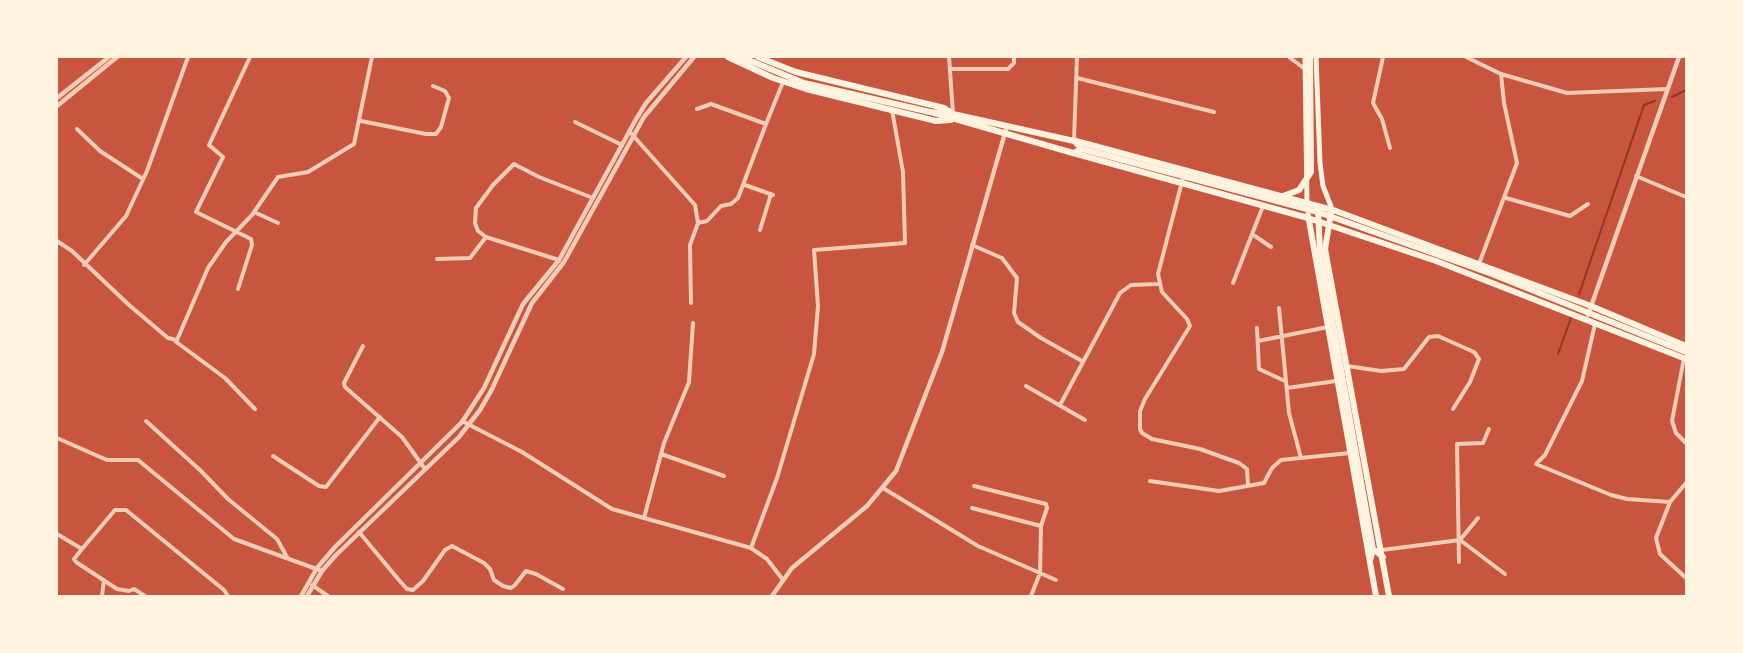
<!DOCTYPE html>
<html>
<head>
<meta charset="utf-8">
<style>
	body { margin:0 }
	#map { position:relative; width:1743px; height:653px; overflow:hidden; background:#c8553d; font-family:"Playfair Display",serif }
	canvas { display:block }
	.frame { position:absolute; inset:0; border:58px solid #fff3e0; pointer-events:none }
</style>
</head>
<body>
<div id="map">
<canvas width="1743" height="653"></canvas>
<div class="frame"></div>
</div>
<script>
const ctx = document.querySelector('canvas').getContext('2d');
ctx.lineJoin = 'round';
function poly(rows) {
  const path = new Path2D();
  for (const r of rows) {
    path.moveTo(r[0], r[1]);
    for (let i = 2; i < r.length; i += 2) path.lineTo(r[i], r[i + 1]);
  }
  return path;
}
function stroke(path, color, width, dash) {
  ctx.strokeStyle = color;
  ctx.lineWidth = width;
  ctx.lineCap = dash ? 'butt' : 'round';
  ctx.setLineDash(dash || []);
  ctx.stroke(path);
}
const stream = poly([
	[1672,97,1686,90],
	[1579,294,1644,105,1655,101],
	[1558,354,1571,318]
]);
const minor = poly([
	[949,57,953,113],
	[1289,57,1305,69],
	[1383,57,1373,103,1382,119,1390,148],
	[1466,57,1501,74,1567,93,1667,89],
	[950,69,1008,69,1014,63,1014,57],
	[1077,78,1214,112],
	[697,109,711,104,766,124,783,82],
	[361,121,426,134,436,134,441,127,449,98,445,91,433,86],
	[575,122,622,145],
	[77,129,100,151,143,179],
	[629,131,695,205,698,223,690,245,691,303],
	[1074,140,1077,57],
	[1184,174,1158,274,1162,292,1187,319,1190,326,1145,399,1140,411,1140,429,1142,433,1152,439,1200,449,1239,463,1247,469,1248,485],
	[1636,176,1686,197],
	[745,185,773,195],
	[1506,198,1570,216,1588,204],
	[254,212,278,223],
	[698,223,707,221,721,206,731,204,738,198,766,124],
	[760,230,771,194],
	[1252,234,1271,247],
	[57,241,72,251,129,305,168,338,177,340,208,268,226,242,252,215,278,177,308,172,354,144,372,57],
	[972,245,1002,258,1017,278,1014,313,1018,322,1041,338,1082,361],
	[437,259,470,258,486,237],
	[559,260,486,237,478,231,475,223,476,208,493,185,514,164,539,177,593,198],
	[1479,264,1517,163,1504,103,1501,74],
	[84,265,126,216,147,171,188,57],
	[1233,283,1263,206],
	[238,289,252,245,251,239,196,212,223,157,209,145,250,57],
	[1279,308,1289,413,1301,458],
	[1595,324,1582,381,1545,455,1536,464,1611,495,1627,499,1670,502],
	[1257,328,1259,369,1285,381],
	[175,341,225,378,255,409],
	[1258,341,1328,327],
	[363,346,344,383,345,387,402,437,425,469],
	[1684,358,1672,421,1676,433,1686,443],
	[1347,366,1381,371,1404,369,1429,337,1438,336,1474,352,1479,359,1470,382,1453,409],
	[1026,386,1085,420],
	[1287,388,1336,381],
	[1060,405,1120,293,1131,285,1158,284],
	[146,421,201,471,228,499,277,539,287,557],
	[462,421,522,452,612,509,751,548,767,559,783,580],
	[57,438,107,460,138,460,234,539,322,571],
	[661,454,724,476],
	[273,456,319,486,326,487,380,417],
	[1150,481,1219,491,1264,483,1272,468,1281,460,1350,453],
	[1686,483,1670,502,1656,538,1660,554,1686,578],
	[974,486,1046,504,1047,508,1041,526],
	[883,488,978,546,1056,580],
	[972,508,1041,526,1040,573,1031,596],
	[644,518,664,443,689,382,693,323],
	[359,532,398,579,407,589,413,590,423,581,445,550,452,546,484,563,490,569,494,580,503,586,511,588,515,585,526,571,536,574,563,589],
	[57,534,82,549,115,510,126,510,224,590,228,596],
	[1460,540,1505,574],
	[751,548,777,478,814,354,818,306,814,250,905,243,903,172,892,110],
	[82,549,74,559,76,562,117,589,129,591,134,589,145,596],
	[1382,550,1460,540,1478,518],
	[1459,562,1457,444,1483,443,1489,429],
	[312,585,328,596],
	[102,596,104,580]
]);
const tertiary = poly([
	[57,98,109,57],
	[57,106,117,57],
	[1588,315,1679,57],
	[301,596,317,568,335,547,462,422,484,388,523,304,559,260,635,121,646,103,686,57],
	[307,596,322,571,336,555,459,437,480,410,491,391,532,303,564,262,644,117,694,57],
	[772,596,792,568,867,506,896,471,942,352,1007,126]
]);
const secondary = poly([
	[1305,57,1307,203],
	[1316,57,1320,163,1323,186,1332,209]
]);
const primary = poly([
	[1076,141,1336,211,1591,306,1686,346],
	[1073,153,1308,218,1436,261,1686,359],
	[1331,213,1325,249,1389,596],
	[1308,215,1376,596]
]);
const trunk = poly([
	[728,57,773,78,806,89,936,121,951,120],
	[741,57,804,83,930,112,951,114],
	[758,57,796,72,944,108,953,114,1074,141,1082,149,1318,212,1492,274,1686,352],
	[931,112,1073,153,1082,149],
	[1275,199,1299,190,1311,172,1310,57],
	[1318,212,1320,251,1373,549,1370,561],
	[1373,549,1383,557]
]);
stroke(stream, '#8f3625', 2);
stroke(minor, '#f1ccb7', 4);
stroke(tertiary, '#f1ccb7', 4.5);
stroke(secondary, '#fff3e0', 5);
stroke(primary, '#fff3e0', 6);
stroke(trunk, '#fff3e0', 6);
</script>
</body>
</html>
